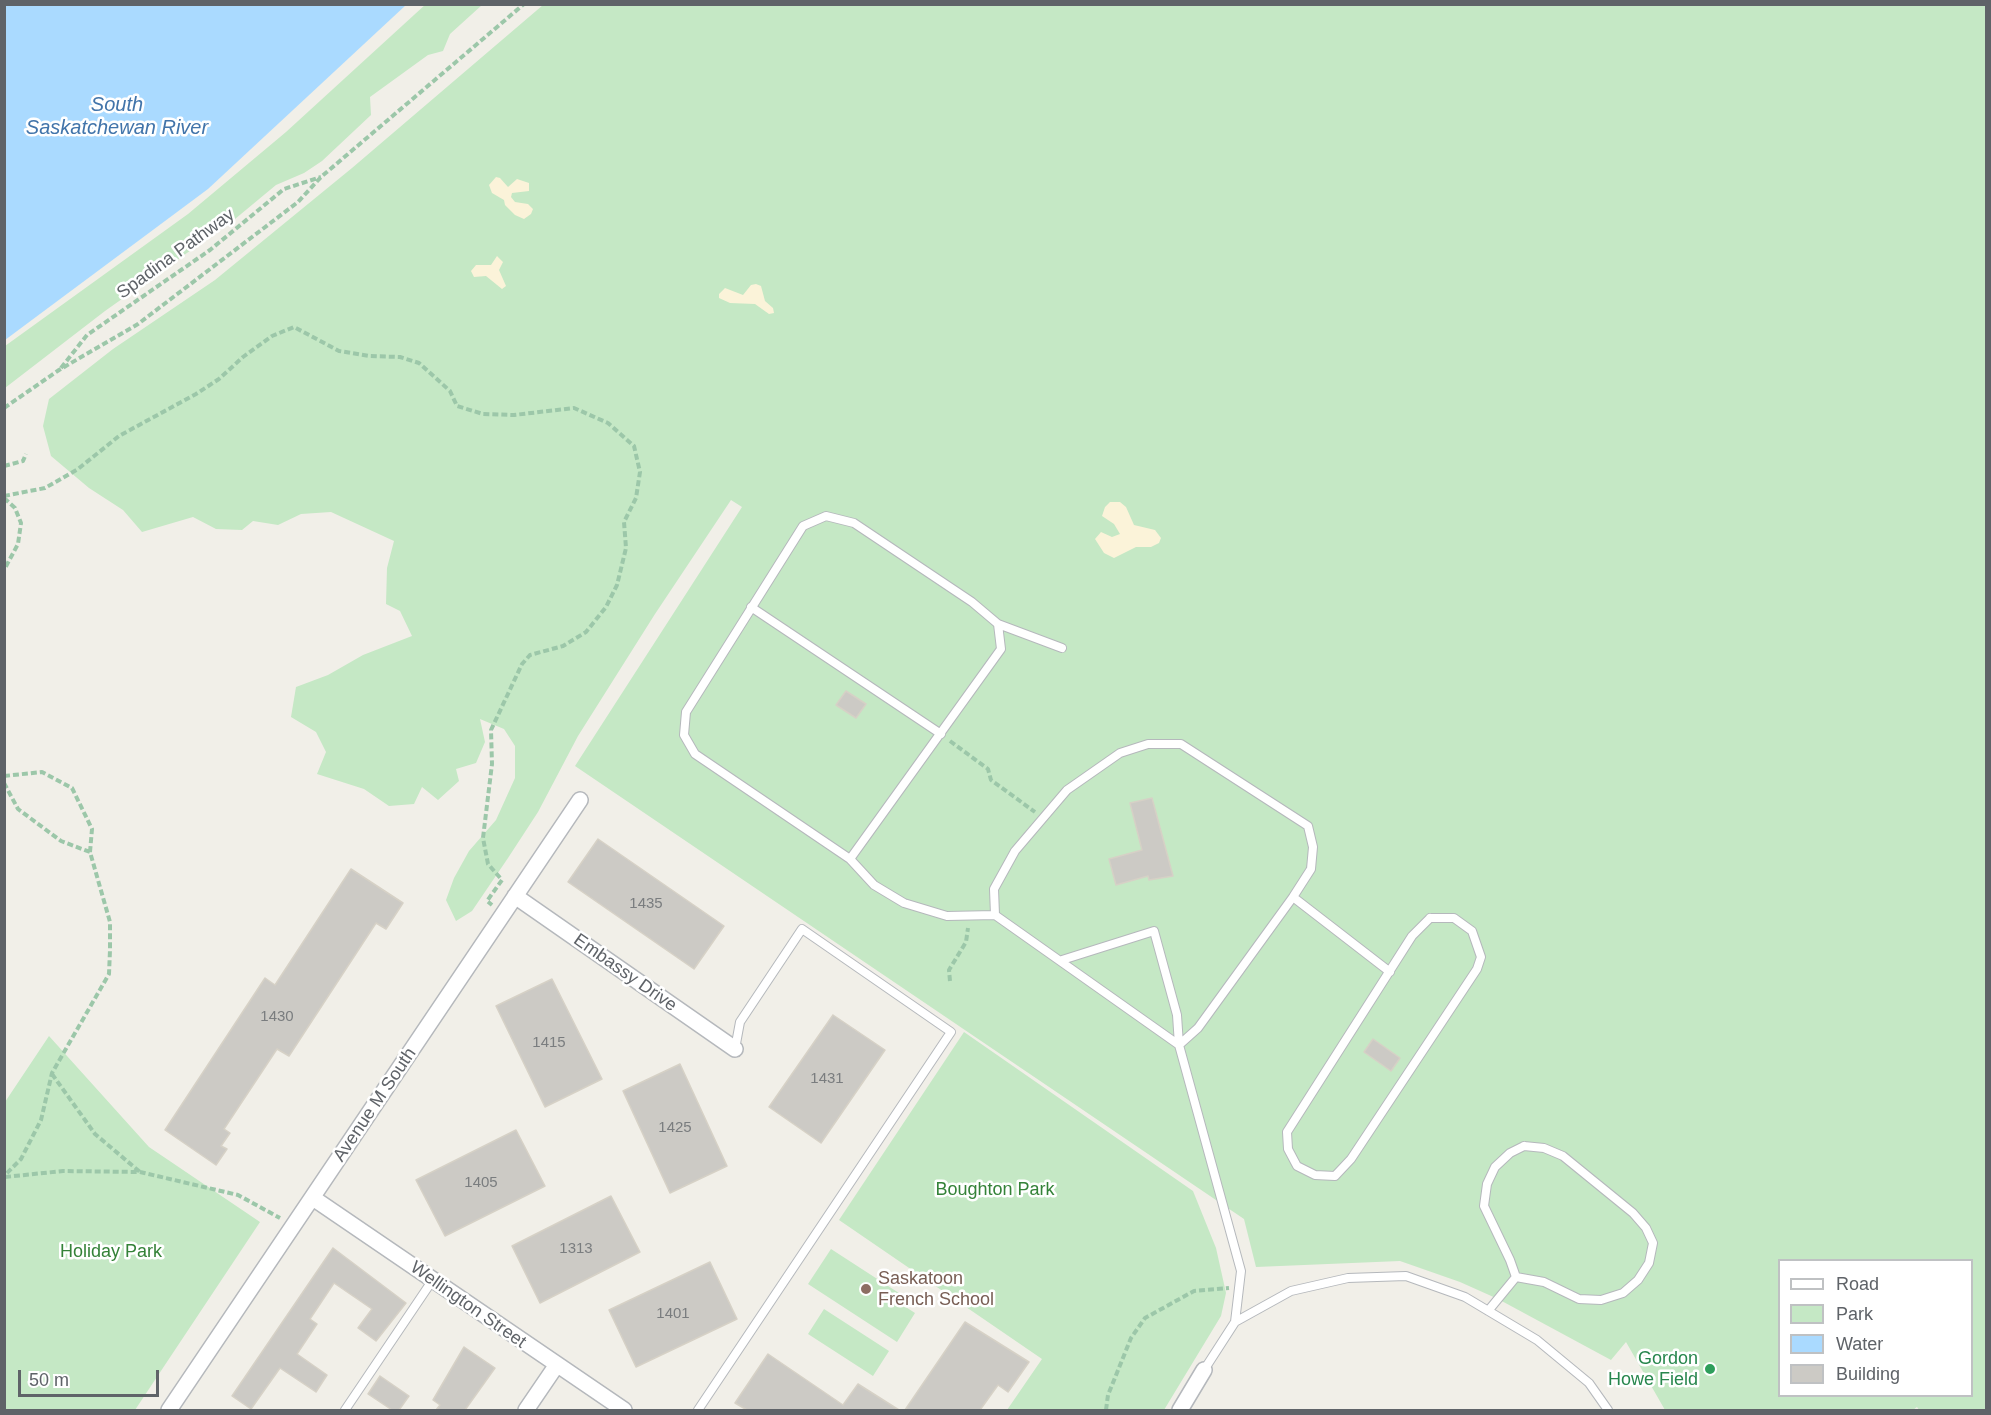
<!DOCTYPE html>
<html>
<head>
<meta charset="utf-8">
<style>
	body { margin:0 }
	#map { position:relative; width:1991px; height:1415px; overflow:hidden; background:#f1efe8; font-family:Helvetica,sans-serif }
	canvas { display:block }
	.frame { position:absolute; inset:0; border:6px solid #5f6368; pointer-events:none }
	.legend { position:absolute; left:1778px; top:1259px; width:195px; height:138px; box-sizing:border-box; background:#fff; border:2px solid #bfc1c3; margin:0; padding:8px 10px; list-style:none; font-size:18px; color:#5f6368 }
	.legend li { display:flex; align-items:center; gap:12px; height:30px }
	.legend b { width:30px; border:2px solid #bfc1c3 }
	.scale { position:absolute; left:18px; top:1370px; width:141px; height:27px; box-sizing:border-box; border:3px solid #5f6368; border-top:0; padding-left:8px; font-size:18px; line-height:21px; white-space:nowrap; color:#5f6368; -webkit-text-stroke:4px #fff; paint-order:stroke }
</style>
</head>
<body>
<div id="map">
<canvas width="1991" height="1415"></canvas>
<div class="frame"></div>
<ul class="legend">
<li><b style="height:8px;background:#fff"></b>Road</li>
<li><b style="height:16px;background:#c5e8c5"></b>Park</li>
<li><b style="height:16px;background:#aadaff"></b>Water</li>
<li><b style="height:16px;background:#cccac5"></b>Building</li>
</ul>
<div class="scale">50 m</div>
</div>
<script>
const ctx = document.querySelector('canvas').getContext('2d');
ctx.lineJoin = 'round';
function paint(path, color) {
  ctx.fillStyle = color;
  ctx.fill(path, 'evenodd');
}
function poly(rows) {
  const path = new Path2D();
  for (const r of rows) {
    path.moveTo(r[0], r[1]);
    for (let i = 2; i < r.length; i += 2) path.lineTo(r[i], r[i + 1]);
  }
  return path;
}
function stroke(path, color, width, dash) {
  ctx.strokeStyle = color;
  ctx.lineWidth = width;
  ctx.lineCap = dash ? 'butt' : 'round';
  ctx.setLineDash(dash || []);
  ctx.stroke(path);
}
function drawText(font, color, halo, rows, align = 'center') {
  ctx.font = font + ' Helvetica,sans-serif';
  ctx.lineWidth = 5;
  ctx.setLineDash([]);
  ctx.textBaseline = 'middle';
  ctx.strokeStyle = halo;
  ctx.fillStyle = color;
  for (const [text, x, y, turn = 0] of rows) {
    ctx.save();
    ctx.translate(x, y);
    ctx.rotate((+turn || 0) * Math.PI / 180);
    ctx.textAlign = isNaN(turn) ? turn : align;
    if (halo) ctx.strokeText(text, 0, 0);
    ctx.fillText(text, 0, 0);
    ctx.restore();
  }
}
const green = poly([
	[426,4,482,5,450,34,443,51,428,55,370,97,371,115,322,161,304,173,276,185,235,219,105,311,5,388,5,346,188,214,286,132],
	[543,5,1986,5,1986,1410,1919,1410,1917,1407,1913,1410,1665,1410,1626,1342,1611,1360,1498,1299,1460,1282,1400,1261,1256,1267,1244,1219,575,766,742,507,731,500,655,614,578,736,538,812,508,858,472,911,456,921,446,900,454,878,469,851,496,820,515,778,515,746,504,729,480,719,485,742,476,763,456,769,459,781,438,800,422,787,414,804,389,806,364,789,317,774,326,752,316,732,291,717,296,687,328,675,363,655,412,636,400,611,386,604,387,568,394,541,331,512,301,514,278,525,253,521,242,530,216,529,193,517,142,532,123,510,89,488,51,456,43,426,49,399,113,349,215,280,352,168],
	[1780,1260,1972,1260,1972,1396,1780,1396],
	[964,1032,1193,1191,1216,1248,1226,1293,1221,1316,1164,1410,1007,1410,1042,1359,839,1220],
	[49,1036,149,1147,260,1222,135,1410,5,1410,5,1102],
	[831,1249,902,1295,898,1302,915,1313,897,1342,808,1284],
	[824,1309,889,1351,873,1376,808,1334]
]);
const sand = poly([
	[496,177,500,178,508,187,517,179,529,183,529,191,512,193,511,197,515,202,528,204,533,209,531,214,524,219,515,215,505,205,504,200,492,193,489,185],
	[497,256,503,262,499,270,506,286,502,289,486,276,474,277,471,271,476,265,491,265],
	[756,284,761,286,765,301,773,308,774,313,769,314,755,304,730,303,719,298,719,294,725,288,743,295,751,285],
	[1110,502,1120,502,1126,507,1134,525,1155,530,1161,538,1159,543,1151,547,1136,547,1114,558,1104,553,1095,539,1101,532,1112,537,1120,534,1114,524,1102,516,1105,507]
]);
const water = poly([
	[5,4,406,4,406,5,208,189,5,340]
]);
const building = poly([
	[846,691,866,704,856,718,836,705,846,691],
	[1152,798,1173,876,1149,880,1148,876,1116,885,1109,859,1142,850,1130,803,1152,798],
	[598,839,724,926,694,969,568,882,598,839],
	[351,869,403,903,386,929,376,923,289,1056,277,1049,224,1129,230,1133,221,1146,227,1149,216,1165,165,1130,265,978,275,985,351,869],
	[552,979,602,1079,545,1107,496,1006,552,979],
	[833,1015,885,1050,821,1143,769,1107,833,1015],
	[1373,1039,1400,1058,1391,1071,1364,1052,1373,1039],
	[680,1064,727,1166,670,1193,623,1091,680,1064],
	[516,1130,545,1186,445,1236,416,1180,516,1130],
	[611,1196,640,1252,540,1303,512,1246,611,1196],
	[333,1248,406,1303,376,1341,358,1328,372,1309,334,1283,310,1319,317,1324,297,1354,327,1375,316,1392,280,1368,251,1409,232,1396,333,1248],
	[710,1262,737,1319,636,1367,609,1310,710,1262],
	[965,1322,1029,1362,1008,1392,998,1385,980,1410,905,1410,965,1322],
	[464,1347,495,1368,465,1410,436,1410,440,1405,433,1400,464,1347],
	[768,1354,843,1405,858,1384,899,1410,747,1410,735,1403,768,1354],
	[380,1376,409,1396,399,1410,392,1410,368,1394,380,1376]
]);
const path = poly([
	[61,368,87,335,210,250,284,189,321,177],
	[4,408,59,370,138,324,298,202,321,177,524,4],
	[4,466,23,461,26,454],
	[4,496,45,488,78,469,119,436,196,394,219,379,243,357,272,336,294,327,339,351,370,356,400,357,419,363,450,391,457,406,483,414,514,415,574,408,608,423,634,446,640,472,636,498,624,522,626,548,617,585,606,607,586,632,563,646,530,655,522,664,491,730,492,764,483,838,488,864,502,880,487,901,492,905],
	[4,498,15,508,21,523,18,544,4,570],
	[950,741,988,769,991,780,1035,812],
	[4,776,42,772,72,788,92,829,90,852,110,922,110,950,109,974,52,1073,41,1120,21,1159,4,1176],
	[4,783,18,809,61,841,90,852],
	[950,981,949,970,966,942,968,928],
	[52,1074,95,1134,140,1172],
	[5,1177,63,1171,140,1172,238,1195,280,1218],
	[1106,1410,1108,1395,1131,1338,1145,1318,1194,1291,1229,1288]
]);
const lane = poly([
	[751,607,941,734],
	[850,859,1001,649,998,624],
	[1293,897,1390,972],
	[995,915,994,889,1015,851,1067,790,1120,753,1148,744,1181,744,1308,826,1313,847,1311,869,1293,897,1198,1028,1179,1045,995,915,947,916,904,903,874,885,850,859,695,754,684,735,686,712,803,526,826,516,854,523,972,602,998,624,1062,648],
	[1430,918,1454,918,1472,931,1481,957,1477,969,1351,1159,1335,1176,1315,1175,1297,1166,1288,1149,1287,1132,1412,936,1430,918],
	[1062,960,1154,931,1177,1015,1179,1045,1241,1271,1235,1322,1204,1370],
	[1524,1146,1544,1148,1563,1156,1633,1213,1646,1228,1653,1243,1649,1263,1638,1280,1623,1293,1601,1300,1579,1299,1544,1282,1516,1277,1510,1260,1484,1206,1487,1184,1495,1167,1510,1153,1524,1146],
	[1488,1311,1516,1277],
	[1235,1322,1291,1291,1348,1278,1406,1276,1465,1297,1537,1340,1589,1383,1608,1410],
	[345,1410,432,1281],
	[698,1410,951,1032,802,929,740,1022,735,1049]
]);
const street = poly([
	[515,896,735,1049],
	[313,1198,624,1410],
	[169,1410,580,800],
	[526,1410,556,1366],
	[1180,1410,1204,1370]
]);
const markers = [
	[866,1289,6,"#8d6e63"],
	[1710,1369,6,"#2e9e5b"]
];
const numberNames = [
	["1435",646,904],
	["1430",277,1017],
	["1415",549,1043],
	["1431",827,1079],
	["1425",675,1128],
	["1405",481,1183],
	["1313",576,1249],
	["1401",673,1314]
];
const streetNames = [
	["Spadina Pathway",176,254,-36],
	["Embassy Drive",625,973,35],
	["Avenue M South",375,1105,-56],
	["Wellington Street",468,1305,35]
];
const parkNames = [
	["Boughton Park",995,1190],
	["Holiday Park",111,1252]
];
const educationNames = [
	["Saskatoon",878,1279],
	["French School",878,1300]
];
const leisureNames = [
	["Gordon",1698,1359],
	["Howe Field",1698,1380]
];
const waterNames = [
	["South",117,105],
	["Saskatchewan River",117,128]
];
paint(green, '#c5e8c5');
paint(sand, '#fbf3d9');
paint(water, '#aadaff');
paint(building, '#cccac5');
stroke(building, '#d6d1c6', 1.5);
stroke(lane, '#b5b8bc', 10);
stroke(street, '#b5b8bc', 18);
stroke(path, '#9cc7a9', 4, [6, 3]);
stroke(lane, '#fff', 8);
stroke(street, '#fff', 15);
for (const [x, y, r, color] of markers) {
  const dot = new Path2D();
  dot.arc(x, y, r, 0, 2 * Math.PI);
  ctx.fillStyle = color;
  ctx.fill(dot);
  stroke(dot, '#fff', 2);
}
drawText('15px', '#7a7d7f', null, numberNames);
drawText('18px', '#5f6368', '#fff', streetNames);
drawText('18px', '#348238', '#fff', parkNames);
drawText('18px', '#785e54', '#fff', educationNames, 'left');
drawText('18px', '#27864d', '#fff', leisureNames, 'right');
drawText('italic 20px', '#4174aa', '#fff', waterNames);
</script>
</body>
</html>
